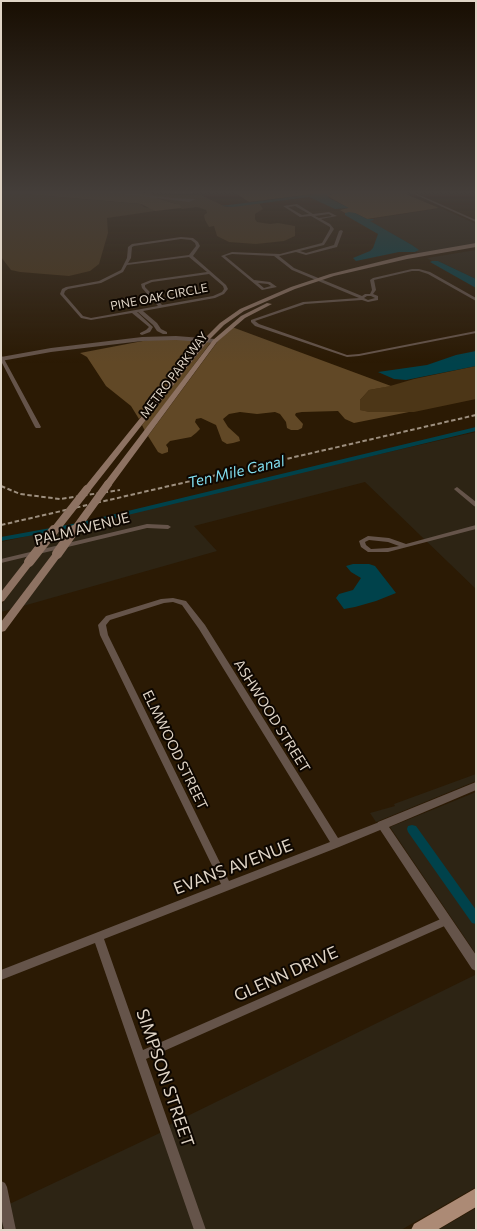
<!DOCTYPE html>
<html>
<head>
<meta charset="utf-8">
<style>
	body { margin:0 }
	#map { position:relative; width:477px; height:1231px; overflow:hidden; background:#2b1a04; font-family:Commissioner,sans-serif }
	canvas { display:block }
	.frame { position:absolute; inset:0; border:2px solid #dfd4c6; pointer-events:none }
</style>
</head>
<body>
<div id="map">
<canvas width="477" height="1231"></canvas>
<div class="frame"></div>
</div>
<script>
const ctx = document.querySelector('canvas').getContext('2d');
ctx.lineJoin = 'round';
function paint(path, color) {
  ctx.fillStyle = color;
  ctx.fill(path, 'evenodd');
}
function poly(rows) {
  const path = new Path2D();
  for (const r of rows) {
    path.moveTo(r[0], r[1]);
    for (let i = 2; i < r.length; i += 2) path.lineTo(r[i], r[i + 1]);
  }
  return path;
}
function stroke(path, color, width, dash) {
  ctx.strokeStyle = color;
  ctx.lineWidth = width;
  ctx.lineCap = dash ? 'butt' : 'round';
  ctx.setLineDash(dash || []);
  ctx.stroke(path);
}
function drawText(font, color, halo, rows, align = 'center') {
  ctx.font = font + ' Commissioner,sans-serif';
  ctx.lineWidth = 4;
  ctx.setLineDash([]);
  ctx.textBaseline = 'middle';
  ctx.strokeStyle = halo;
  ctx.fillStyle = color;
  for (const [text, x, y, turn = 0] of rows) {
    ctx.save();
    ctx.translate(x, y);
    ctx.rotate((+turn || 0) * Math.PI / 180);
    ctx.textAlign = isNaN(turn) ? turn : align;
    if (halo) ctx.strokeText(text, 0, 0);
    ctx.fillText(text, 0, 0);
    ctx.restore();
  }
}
const commercial = poly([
	[441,208,476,224,476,245,421,255,416,252,418,250,412,245,369,221,373,219,371,219],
	[476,250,476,279,438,261,432,261,427,258],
	[476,432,476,589,365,482,194,526,217,551,23,606,84,522],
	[75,525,11,609,1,612,1,605,60,528],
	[50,531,1,593,1,542],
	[476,774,476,781,376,822,370,813,395,806,394,804],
	[476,792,476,954,390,827],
	[475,975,476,1187,401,1230,1,1230,1,1208,164,1131,163,1128],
	[476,1208,476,1230,438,1230]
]);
const green = poly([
	[1,192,141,204,144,207,151,208,155,211,107,218,108,233,99,264,90,271,69,276,20,272,11,270,1,257],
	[152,194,176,195,201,195,226,207,259,203,263,209,255,214,255,219,257,222,270,224,278,223,295,226,295,236,284,241,256,244,229,242,217,236,214,226,209,227,205,220,204,215,207,213,206,210,197,207,182,209,176,204,157,198],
	[476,366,476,399,414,412,370,412,359,410,360,400,369,390,390,386,414,379]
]);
const forest = poly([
	[1,191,134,191,152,194,157,198,176,204,180,205,181,208,155,211,141,204,1,192],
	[232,191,287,191,297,193,318,191,338,191,249,202],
	[356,191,399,191,439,208,367,219,355,213,345,213,340,210,348,208,326,195],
	[232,327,391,386,369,390,360,400,360,410,370,412,409,412,354,423,345,419,338,411,302,412,296,413,295,415,303,424,302,428,298,430,291,430,287,428,286,422,280,414,275,412,257,414,240,412,229,414,223,419,228,427,239,437,240,441,233,443,227,444,222,441,216,425,201,418,196,419,195,422,200,429,196,433,191,437,170,441,166,445,168,448,168,452,162,454,158,452,148,436,218,341],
	[176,339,202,341,139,419,131,406,106,386,87,357,80,353,148,340],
	[208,341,211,342,145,431,142,425]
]);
const water = poly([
	[338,191,356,191,327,195,329,198,349,208,335,209,309,197,233,207,221,206],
	[349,212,355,213,367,219,373,219,374,220,370,221,412,245,419,250,415,252,399,252,356,261,353,258,370,251,373,248,378,234,345,215,345,213],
	[432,261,438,261,476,279,476,288,430,262],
	[476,351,476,366,406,380,394,379,378,372,427,365,456,355],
	[353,564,369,564,375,566,396,593,376,601,355,607,344,609,336,598,339,594,353,590,361,578,351,572,346,566]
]);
const canal = poly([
	[476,427,476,431,78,527,1,541,1,537,78,523,476,427],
	[412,825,416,826,476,910,476,924,472,923,408,832,407,829,408,826,412,825]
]);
const minor = poly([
	[99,191,107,191,172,198,196,199,189,202,99,191],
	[148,191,181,192,220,191,181,194,148,191],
	[297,204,313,214,329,212,337,216,321,219,330,224,334,229,324,245,300,251,306,253,334,245,339,231,341,230,343,231,337,247,306,255,296,252,279,256,294,268,362,296,365,294,370,294,372,290,370,280,373,278,412,269,419,269,430,272,476,298,476,301,428,274,419,271,412,271,374,280,376,290,373,294,378,296,378,300,368,302,362,300,305,304,255,321,259,324,347,355,359,354,476,331,476,333,359,356,347,357,255,326,251,322,251,320,303,302,359,298,292,270,274,256,232,254,225,256,254,280,270,282,277,287,262,290,221,256,232,252,280,254,322,243,330,229,330,227,311,216,300,217,283,206,297,204],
	[295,206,309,214,302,215,288,207,295,206],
	[329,214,332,216,319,218,315,216,329,214],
	[258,283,268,284,271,286,264,288,258,283],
	[367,296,371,296,375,298,368,300,364,298,367,296],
	[181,237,193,238,198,242,200,246,193,256,226,285,228,289,224,294,215,298,143,311,157,323,161,329,167,332,167,334,163,334,157,331,153,325,138,312,137,312,153,327,150,332,142,335,140,334,140,333,146,330,149,327,132,313,91,320,81,318,60,294,62,289,66,287,99,281,121,270,127,258,128,247,132,244,181,237],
	[181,239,191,240,195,243,196,246,189,255,128,263,131,258,132,247,134,246,181,239],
	[189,257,207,272,151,280,141,284,142,288,158,306,91,318,83,316,64,294,65,291,68,289,101,283,123,272,127,265,189,257],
	[209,274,223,286,224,289,222,292,213,296,162,305,145,287,145,285,152,282,209,274],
	[1,356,3,357,41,427,40,428,36,428,35,427,1,361,1,356],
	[457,487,476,502,476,507,474,506,455,490,454,489,457,487],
	[147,524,168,525,171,527,168,529,147,528,1,563,1,559,147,524],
	[476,525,476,529,388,552,368,552,361,547,359,541,368,536,389,538,406,544,476,525],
	[369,540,388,542,399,546,388,548,371,549,366,545,365,542,369,540],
	[173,598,186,601,205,625,338,838,382,821,385,822,386,825,385,828,339,847,104,939,143,1050,443,918,446,916,449,918,451,921,449,924,146,1059,206,1230,194,1230,95,943,1,980,1,970,221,884,100,635,98,625,106,616,161,599,173,598],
	[173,602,182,605,199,629,330,842,229,881,108,635,106,625,110,620,164,603,173,602],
	[1,1181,5,1183,7,1187,16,1230,4,1230,1,1217,1,1181]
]);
const tertiary = poly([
	[407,191,411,191,476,220,476,222,407,191],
	[176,336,215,339,218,341,215,343,176,340,142,341,51,352,1,361,1,357,51,348,142,337,176,336],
	[476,782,476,790,389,827,476,955,476,971,472,969,377,825,378,822,476,782]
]);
const secondary = poly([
	[476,243,476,247,407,259,334,276,295,289,244,311,224,325,208,341,90,491,87,491,83,489,204,339,220,323,240,309,291,287,330,274,407,255,476,243],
	[267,303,272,304,245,318,217,342,111,486,105,486,104,484,105,482,213,340,241,316,267,303],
	[57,551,62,554,5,631,1,632,1,622,54,552,57,551],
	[29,559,34,562,4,601,1,602,1,592,26,560,29,559]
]);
const primary = poly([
	[476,1188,476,1207,437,1230,411,1230,414,1224,476,1188]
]);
const rail = poly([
	[1,486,20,494,60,499,120,490],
	[1,525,476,415]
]);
const secondaryBridgeFar1 = poly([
	[54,531,87,489],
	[74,531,108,484]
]);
const secondaryBridge = poly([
	[57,554,74,530],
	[29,562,54,530]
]);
const farStreetnames = [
	["PINE OAK CIRCLE",159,297,-11],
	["METRO PARKWAY",174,375,-53]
];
const streetNames = [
	["PALM AVENUE",82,529,-14],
	["ASHWOOD STREET",272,716,58],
	["ELMWOOD STREET",175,750,64]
];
const waterNames = [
	["Ten Mile Canal",236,472,-13]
];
const nearStreetnames = [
	["EVANS AVENUE",233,867,-21],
	["GLENN DRIVE",286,974,-24],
	["SIMPSON STREET",165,1078,71]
];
paint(commercial, '#2d2414');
paint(green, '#4c3617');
paint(forest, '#614826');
paint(water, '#00424b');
paint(canal, '#00424b');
paint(minor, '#65544a');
paint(tertiary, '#65544a');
paint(secondary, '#8d7262');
paint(primary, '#ac8a75');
stroke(rail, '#9d8f7f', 2, [4.5, 2.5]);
stroke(secondaryBridgeFar1, '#8d7262', 8);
stroke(secondaryBridge, '#8d7262', 10);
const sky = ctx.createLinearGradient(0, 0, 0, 363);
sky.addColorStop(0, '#180e02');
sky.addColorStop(0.53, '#443e3a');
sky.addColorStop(1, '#443e3a00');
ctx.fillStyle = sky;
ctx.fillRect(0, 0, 477, 363);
drawText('12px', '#dfd4c6', '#0e0701', farStreetnames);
drawText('14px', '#dfd4c6', '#0e0701', streetNames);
drawText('italic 15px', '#81ddee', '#0e0701', waterNames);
drawText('17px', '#dfd4c6', '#0e0701', nearStreetnames);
</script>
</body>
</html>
